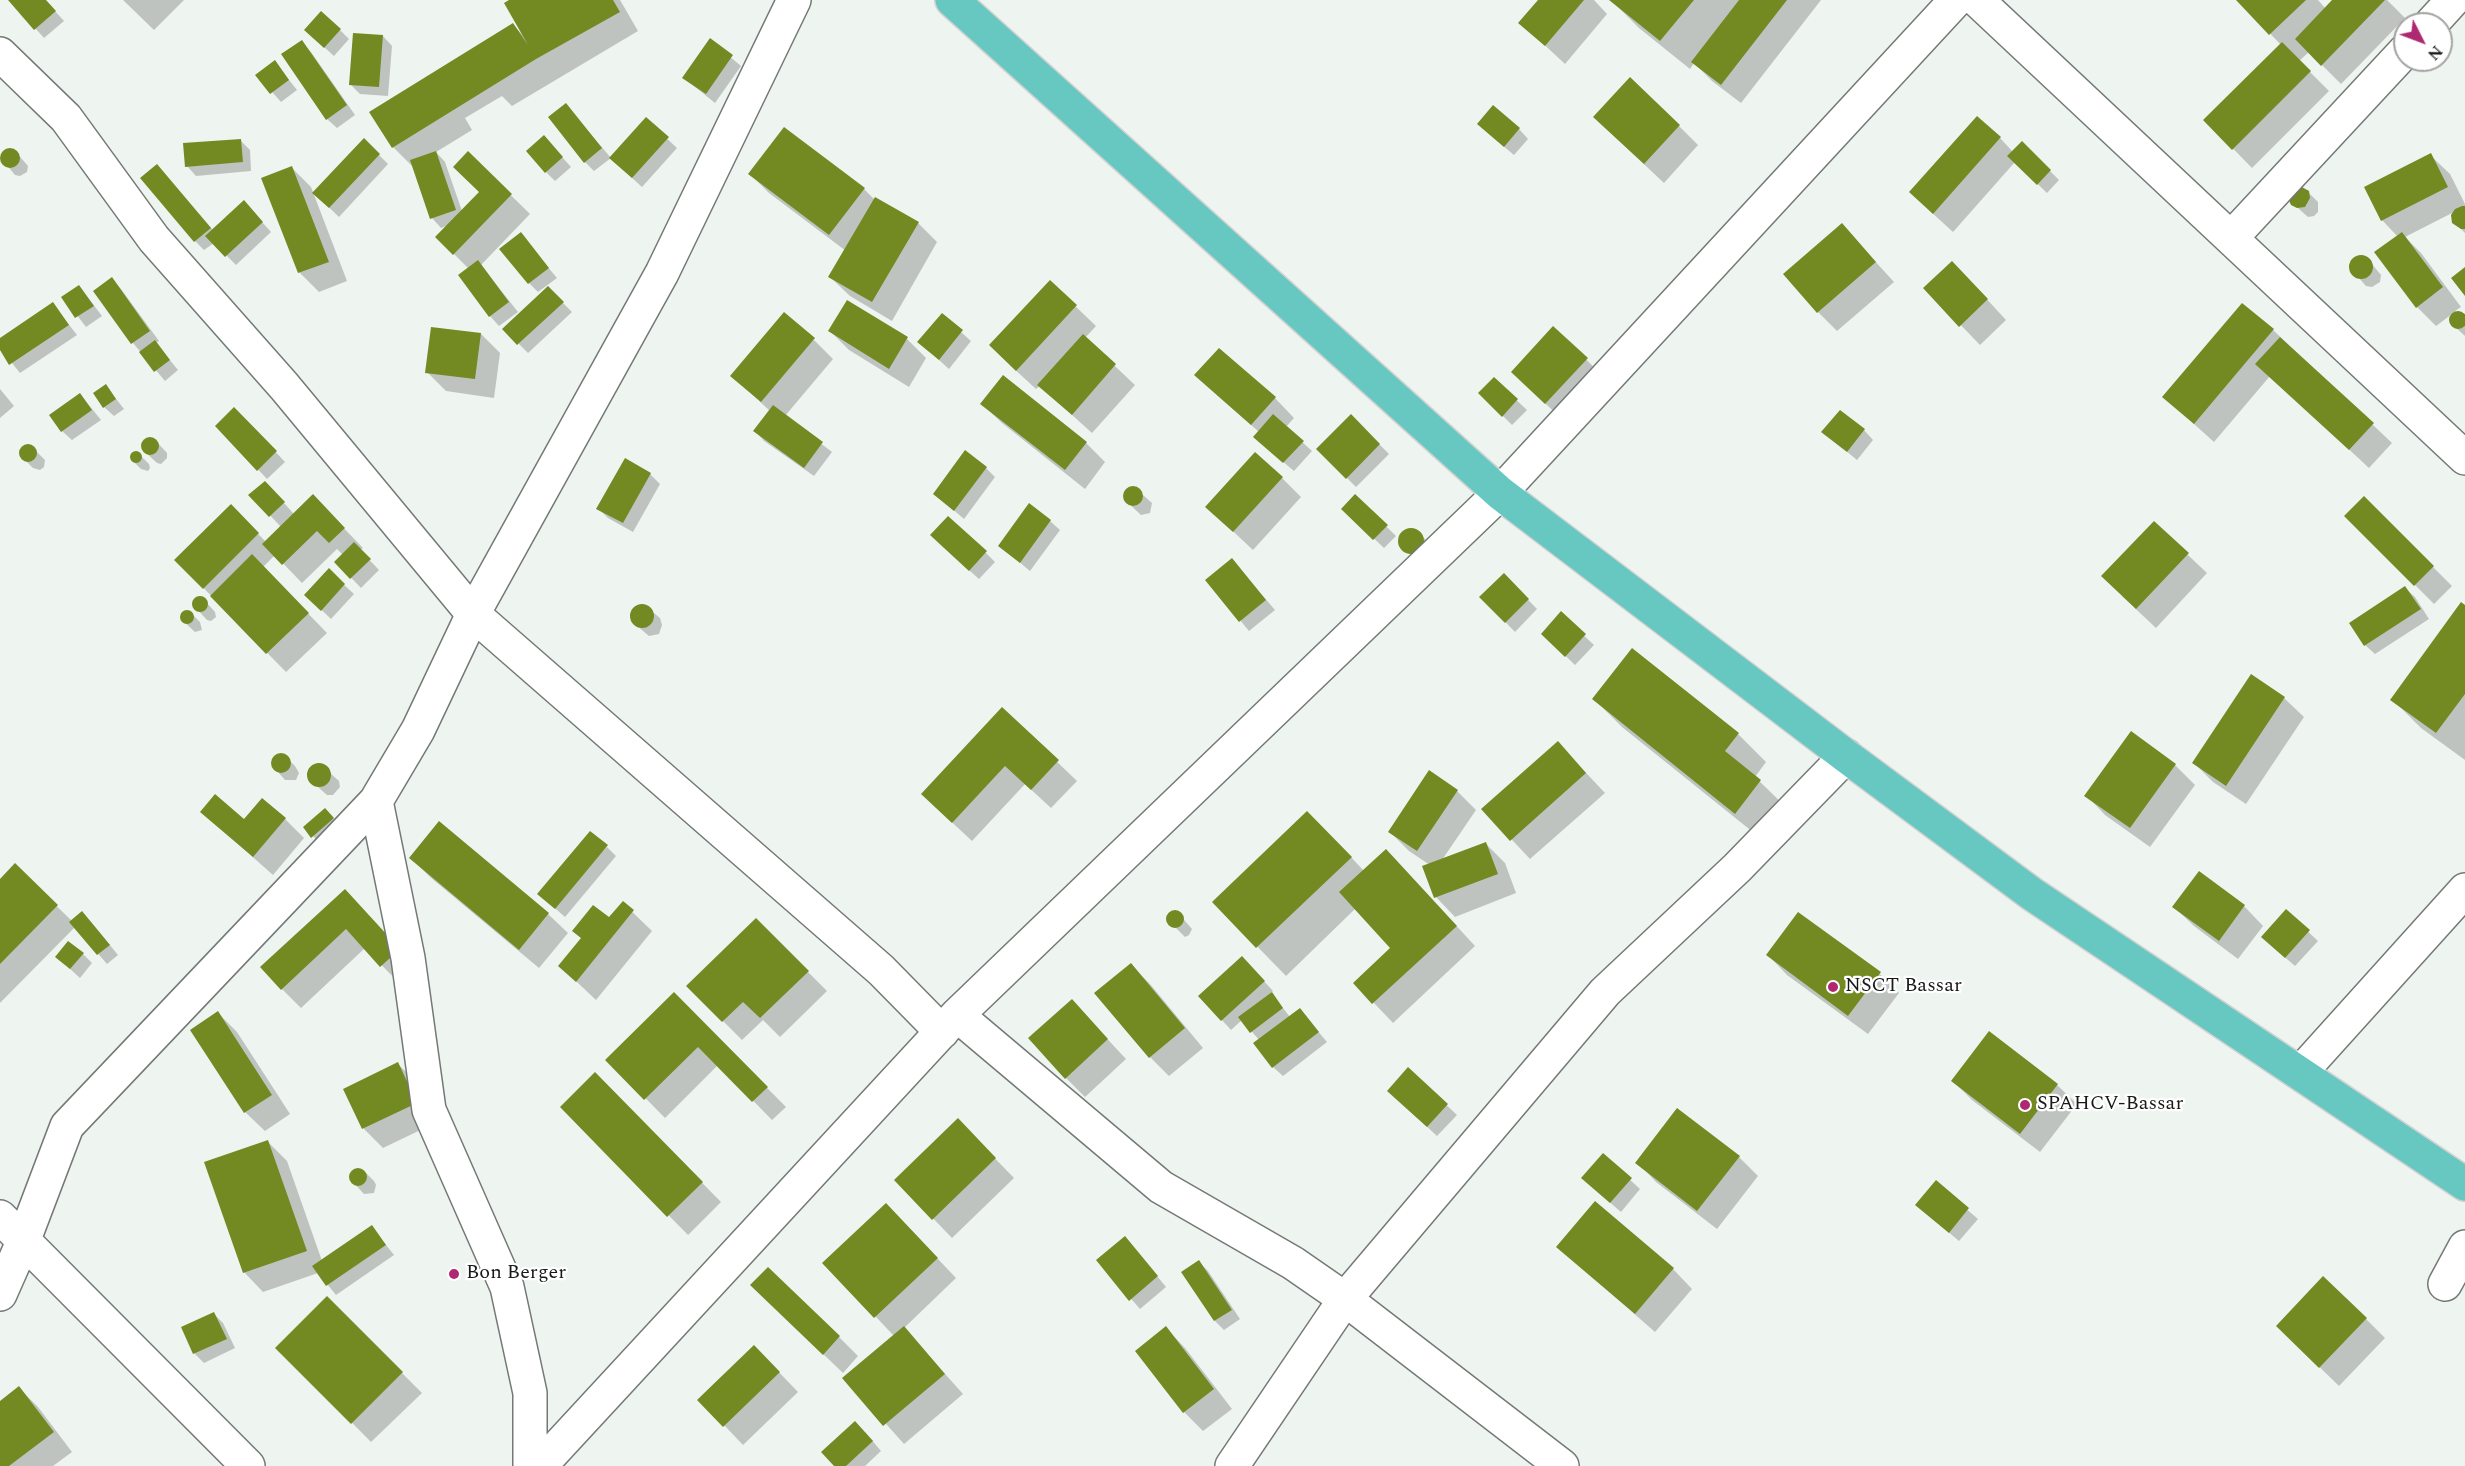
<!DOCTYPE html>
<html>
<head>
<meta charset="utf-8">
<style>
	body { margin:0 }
	#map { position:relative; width:2465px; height:1466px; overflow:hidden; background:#eef4f0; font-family:Spectral,serif }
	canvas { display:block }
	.north { position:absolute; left:2393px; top:12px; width:60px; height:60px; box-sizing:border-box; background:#fff; border:2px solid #a3a3a3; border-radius:50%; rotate:132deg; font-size:16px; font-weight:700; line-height:24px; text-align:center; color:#181a18 }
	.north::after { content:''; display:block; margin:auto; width:21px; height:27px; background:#ae2970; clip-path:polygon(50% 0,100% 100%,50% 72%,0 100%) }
</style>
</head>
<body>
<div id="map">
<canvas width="2465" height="1466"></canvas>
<div class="north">N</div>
</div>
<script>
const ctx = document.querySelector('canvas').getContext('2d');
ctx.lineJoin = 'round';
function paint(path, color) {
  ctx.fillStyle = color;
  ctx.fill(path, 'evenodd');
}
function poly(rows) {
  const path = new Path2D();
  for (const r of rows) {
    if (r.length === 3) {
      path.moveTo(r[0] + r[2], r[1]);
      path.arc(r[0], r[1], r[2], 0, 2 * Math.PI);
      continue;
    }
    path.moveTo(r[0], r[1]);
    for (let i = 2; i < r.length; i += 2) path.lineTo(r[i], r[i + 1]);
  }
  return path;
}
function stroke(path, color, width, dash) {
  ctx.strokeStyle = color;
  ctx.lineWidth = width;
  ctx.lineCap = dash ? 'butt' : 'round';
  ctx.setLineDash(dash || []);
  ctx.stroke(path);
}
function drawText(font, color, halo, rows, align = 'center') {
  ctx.font = font + ' Spectral,serif';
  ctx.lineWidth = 4.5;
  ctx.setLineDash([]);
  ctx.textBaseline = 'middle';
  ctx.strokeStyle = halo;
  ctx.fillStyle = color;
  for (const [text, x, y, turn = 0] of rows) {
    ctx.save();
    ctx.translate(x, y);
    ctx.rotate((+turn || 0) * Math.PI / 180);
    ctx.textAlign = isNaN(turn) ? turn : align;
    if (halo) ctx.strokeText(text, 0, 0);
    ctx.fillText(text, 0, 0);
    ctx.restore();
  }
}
const shadow = poly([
	[10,0,45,0,64,21,44,38],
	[123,0,184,0,154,30],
	[512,0,620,0,638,31,512,106,502,96,465,118,472,130,436,152,445,162,462,211,480,192,468,153,530,214,481,265,518,312,499,326,490,316,469,269,437,237,449,225,441,228,432,218,413,167,393,147,372,112,513,25,522,34],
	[1540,0,1594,0,1607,14,1565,64,1521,23],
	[1611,0,1821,0,1741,103,1712,81,1694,63,1690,69,1639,28],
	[2238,0,2318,0,2326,9,2334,0,2387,0,2405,18,2341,84,2309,52,2299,61,2329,91,2252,168,2205,120,2281,45],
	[340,30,349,39,334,56,315,39],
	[383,36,392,46,388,96,360,94,351,85],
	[710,40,741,66,715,103,684,78],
	[301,42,311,52,355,115,337,128,327,119],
	[275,62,297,90,281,102,257,75],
	[566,105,611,158,594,171,585,162],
	[646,119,677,148,642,187,620,167],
	[1679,126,1698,145,1664,183,1614,136],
	[1519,129,1528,139,1514,155,1489,134],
	[2000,138,2013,152,2022,143,2059,180,2047,193,2015,162,1953,232,1930,211],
	[240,140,250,150,251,171,196,176,187,166],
	[364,140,388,164,339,217,314,193],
	[553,147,571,167,555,181,546,172],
	[9,149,15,151,28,166,27,172,20,176,15,175,1,158,3,153],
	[2430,155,2450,174,2465,204,2465,233,2454,222,2452,213,2405,237,2421,253,2461,307,2455,311,2465,315,2465,336,2453,325,2451,320,2452,314,2436,326,2417,307,2398,237,2382,220],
	[157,166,213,230,253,212,271,232,236,265,214,243,204,250,195,241],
	[292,168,311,187,347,281,319,292,299,272],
	[750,174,864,189,875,200,918,223,937,242,892,321,850,296,830,277,846,251,769,193],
	[2308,192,2318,202,2318,212,2314,216,2308,217,2290,201],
	[1842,225,1894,282,1837,331,1818,312],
	[520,234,557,278,538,292,529,283],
	[2361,257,2367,258,2381,275,2380,282,2372,287,2366,286,2350,268,2355,259],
	[112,279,121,289,159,341,156,343,178,370,165,381,133,343,95,292],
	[1050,282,1096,326,1085,338,1135,385,1092,433,1040,386,1036,389,1010,365],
	[1971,282,2006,320,1980,345,1925,288],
	[79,286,102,316,86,327,63,297],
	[548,288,572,312,528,353,504,329],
	[53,304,77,335,20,373,0,348,0,340],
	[942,315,971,341,949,369,919,342],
	[1554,328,1606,379,1565,422,1532,391],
	[2273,330,2392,443,2369,468,2270,376,2214,442,2164,397],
	[830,331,907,339,926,358,909,387,849,350],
	[481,334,500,353,494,398,446,391,427,372],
	[814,340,833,359,785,416,832,452,814,476,764,441,755,431,770,411,732,376],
	[1494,379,1527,410,1512,425,1480,393],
	[106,386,124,409,114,416,104,407],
	[0,389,14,406,0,418],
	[80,394,101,420,72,440,62,431],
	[1216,394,1275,398,1294,418,1286,427,1312,451,1294,471,1264,446,1259,432],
	[982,404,1086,443,1105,462,1085,489,1002,423],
	[1351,416,1389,454,1356,487,1318,449],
	[244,418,285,462,267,479,217,426],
	[1864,430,1873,440,1857,460,1823,432],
	[146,439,154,439,167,453,167,458,161,464,157,463,143,450,142,444],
	[30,445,45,460,44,467,40,470,33,468,24,459,22,449],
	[137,452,149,464,150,468,148,471,141,469,132,460,131,455],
	[625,460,650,474,660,484,633,532,608,518,598,508],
	[986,468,995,477,964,519,935,494],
	[1282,478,1301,497,1253,550,1207,507],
	[1134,487,1152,503,1150,513,1141,515,1126,501,1125,493,1129,488],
	[274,492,294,514,332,516,363,548,360,550,379,570,361,588,336,562,343,555,337,549,302,583,275,555,263,567,327,633,286,672,176,560,231,506,266,542,281,527,251,495],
	[1355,496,1396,536,1384,548,1343,509],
	[2364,498,2452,586,2434,604,2346,516],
	[1050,521,1060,530,1030,571,1000,546],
	[2154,523,2207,573,2156,628,2122,596],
	[1408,530,1419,533,1429,543,1417,562,1400,543,1402,533],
	[941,545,985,552,995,562,979,579],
	[1232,560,1275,610,1249,631,1207,580],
	[329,571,354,594,331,619,306,595],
	[1504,575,1537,609,1515,632,1481,597],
	[2405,588,2415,597,2429,619,2375,654,2365,645],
	[196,599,206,602,215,612,216,617,211,621,207,620,194,606],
	[644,605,660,618,662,625,659,634,649,636,636,625,631,615,634,609],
	[2465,607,2465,760,2421,728,2392,699],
	[184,612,190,612,200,622,202,630,195,632,182,620],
	[1561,614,1594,645,1575,665,1543,634],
	[2284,698,2304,717,2246,804,2213,782,2194,763],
	[1594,699,1738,734,1766,762,1755,777,1789,810,1764,841,1622,727],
	[1002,709,1077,781,1051,808,1025,784,972,841,942,813],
	[2132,733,2175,765,2195,785,2150,847,2105,815,2086,795],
	[1558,743,1605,793,1530,859,1483,809],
	[279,755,285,756,295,766,299,773,296,780,285,780,272,765,273,760],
	[321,765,339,781,340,787,333,795,327,795,311,781,309,774,311,768],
	[1457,791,1476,810,1442,860,1486,844,1505,863,1516,893,1455,917,1436,897,1424,867,1430,865,1409,851,1390,832],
	[325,810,342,828,322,846,305,827],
	[202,812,245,822,285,819,304,838,273,875],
	[439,824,548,914,568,933,539,968,430,877,411,858],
	[1336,841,1364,871,1405,870,1475,946,1393,1023,1355,983,1393,948,1356,908,1286,976,1214,902],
	[607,847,616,856,565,917,549,903],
	[15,866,72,921,91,922,118,955,107,964,75,927,0,1003,0,881],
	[2199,873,2244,906,2263,926,2238,959,2194,926,2174,907],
	[345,891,418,969,401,985,365,948,301,1008,282,989],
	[623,903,652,931,596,1000,560,966,582,939,574,931,609,919],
	[2286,911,2318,941,2295,966,2272,946],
	[1174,912,1178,913,1192,929,1189,935,1185,937,1168,920,1168,916],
	[756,920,827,991,780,1037,763,1020,742,1040,723,1021],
	[83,954,92,963,80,978,57,957],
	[1768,955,1880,974,1899,993,1868,1034,1787,975],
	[1131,965,1150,984,1203,1048,1169,1076,1150,1057],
	[1251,967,1273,991,1271,993,1290,1017,1300,1010,1327,1042,1283,1076,1273,1067,1259,1040,1242,1020,1231,1030,1200,996],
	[674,994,786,1107,772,1120,718,1065,665,1118,608,1060],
	[1072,1001,1126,1059,1085,1097,1066,1078],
	[218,1013,237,1032,290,1114,265,1131,245,1112],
	[1989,1033,2057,1085,2077,1104,2040,1152,1972,1100,1953,1081],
	[398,1064,417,1083,435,1123,383,1148,364,1129,345,1090],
	[1408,1069,1457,1115,1437,1136,1398,1100],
	[595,1074,721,1202,688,1235,562,1107],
	[977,1140,1014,1178,952,1238,896,1180],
	[268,1142,287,1161,322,1261,371,1226,394,1255,336,1295,318,1273,263,1292,244,1272],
	[1603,1155,1640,1189,1621,1212,1592,1187],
	[1739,1157,1758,1176,1717,1229,1656,1182,1637,1162],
	[356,1169,364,1171,374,1181,376,1185,374,1193,364,1194,351,1180,351,1175],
	[1936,1183,1978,1219,1959,1241,1927,1214],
	[905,1224,956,1278,904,1328,963,1394,904,1444,845,1378,894,1336,825,1263],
	[1558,1247,1673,1269,1692,1289,1655,1332],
	[1134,1248,1166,1287,1140,1309,1098,1261],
	[1199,1262,1208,1271,1240,1319,1224,1330,1215,1321],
	[327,1298,422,1393,371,1442,278,1348],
	[772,1305,839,1337,858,1356,843,1373],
	[214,1314,223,1323,235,1348,204,1363,195,1354,183,1328],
	[2366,1319,2385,1338,2339,1386,2297,1345],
	[1166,1328,1185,1348,1232,1409,1203,1431,1184,1412],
	[773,1366,798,1392,743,1445,724,1425],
	[19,1388,38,1407,72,1452,53,1466,0,1466,0,1403],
	[865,1432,881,1451,865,1466,836,1466]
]);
const building = poly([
	[8,0,46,0,56,11,34,30],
	[509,0,613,0,620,12,536,59,392,148,369,112,513,23,528,45,504,3],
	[1538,0,1584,0,1545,46,1518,23],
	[1609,0,1694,0,1660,41],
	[1739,0,1787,0,1721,85,1691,62],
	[2236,0,2306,0,2269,35],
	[2332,0,2385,0,2321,66,2295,39],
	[321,11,341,29,324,48,304,30],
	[353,33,383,35,379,87,349,85],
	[710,38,733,55,706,94,682,78],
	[302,40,347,105,326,120,281,54],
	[2282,42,2311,71,2232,150,2203,120],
	[275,60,289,80,270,94,255,75],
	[1630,77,1680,125,1644,164,1593,117],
	[566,103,602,148,584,163,548,117],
	[1493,105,1520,128,1504,147,1477,124],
	[1977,116,2001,137,1933,214,1909,192],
	[646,117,669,137,632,178,609,158],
	[784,127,865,188,829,235,748,174],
	[544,135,563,157,545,173,526,151],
	[364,138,380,154,329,208,312,193],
	[241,139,243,162,185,167,183,143],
	[2022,141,2051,170,2037,185,2007,156],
	[10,158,10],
	[436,151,456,210,430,219,410,160],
	[468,151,512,194,453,255,435,237,479,192,453,167],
	[2431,153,2448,187,2381,221,2364,187],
	[157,164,211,228,194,242,140,178],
	[292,166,329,262,298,273,261,178],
	[2300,186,2309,191,2310,198,2305,207,2297,208,2291,205,2288,198],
	[875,197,919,222,872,302,828,277],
	[244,200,263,222,225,257,205,236],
	[2462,206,2465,206,2465,229,2461,229,2452,223,2451,215,2455,209],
	[1842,223,1876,262,1817,313,1783,274],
	[521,232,549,268,528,284,499,249],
	[2402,232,2443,287,2416,308,2374,252],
	[2361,267,12],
	[478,260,509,302,489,317,458,275],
	[1952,261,1988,299,1959,327,1923,288],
	[2465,267,2465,296,2451,278],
	[112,277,150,331,131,344,93,291],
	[1050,280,1077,305,1016,371,989,345],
	[79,285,94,306,75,318,61,297],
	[548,286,564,302,517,345,502,329],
	[847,300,908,337,889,369,828,331],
	[53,302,69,325,9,365,0,350,0,338],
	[2242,303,2274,329,2194,424,2162,397],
	[2458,320,9],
	[784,312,815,338,761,402,730,376],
	[942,313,963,330,939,360,917,342],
	[1553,326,1588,358,1545,404,1511,372],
	[431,327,481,333,475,379,425,373],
	[1083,334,1116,364,1072,415,1037,385],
	[2280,337,2374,423,2349,450,2255,364],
	[155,340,170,360,154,372,139,352],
	[1219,348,1276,397,1251,425,1194,375],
	[1003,375,1087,442,1065,470,980,404],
	[1494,377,1518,399,1502,417,1478,393],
	[106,384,116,399,103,408,93,393],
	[80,393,92,410,61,432,49,415],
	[773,405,823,442,804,468,753,431],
	[234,407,277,451,257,471,215,426],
	[1840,410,1865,429,1847,452,1821,432],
	[1273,414,1304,441,1283,463,1253,437],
	[1351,414,1380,444,1346,479,1316,449],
	[150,446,9],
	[28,453,9],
	[965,450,987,467,954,511,933,494],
	[136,457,6],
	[1255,452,1283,477,1233,532,1205,507],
	[625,458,651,473,623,523,596,509],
	[265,481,285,502,269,517,248,495],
	[1133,496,10],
	[313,494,345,528,329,543,317,531,282,565,262,544],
	[1355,494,1388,525,1373,540,1341,509],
	[2364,496,2434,566,2414,586,2344,516],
	[1029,503,1051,520,1020,563,998,546],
	[231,504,259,533,203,589,174,560],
	[948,516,987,551,969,571,930,535],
	[2154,521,2189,553,2136,609,2101,576],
	[1411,541,13],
	[354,542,371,559,350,579,334,562],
	[252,554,309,613,266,654,210,596],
	[1232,558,1266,600,1239,622,1205,580],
	[329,568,345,584,321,611,304,595],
	[1504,573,1529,599,1505,623,1479,597],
	[2405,586,2421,609,2364,646,2349,623],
	[200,604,8],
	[2461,602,2465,605,2465,694,2436,733,2390,700],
	[642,616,12],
	[187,617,7],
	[1561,611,1586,634,1565,657,1541,634],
	[1632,648,1739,733,1725,751,1761,780,1735,814,1592,699],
	[2251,674,2285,697,2226,786,2192,763],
	[1002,707,1059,760,1031,790,1005,766,952,823,921,794],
	[2131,731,2176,764,2130,828,2084,796],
	[1558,741,1586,773,1510,841,1481,809],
	[281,763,10],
	[319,775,12],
	[1429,770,1458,790,1417,851,1388,832],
	[215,794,244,819,262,798,286,818,253,857,200,812],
	[325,808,334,818,311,838,303,827],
	[1307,811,1352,857,1256,948,1212,902],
	[439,821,549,913,519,950,409,858],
	[590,831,608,845,555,909,537,894],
	[1486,842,1498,874,1434,898,1422,866],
	[1386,849,1457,926,1372,1004,1353,983,1390,948,1339,892],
	[15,863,58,905,0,964,0,879],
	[2199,871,2245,905,2219,941,2172,907],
	[345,889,400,949,380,967,346,929,281,990,260,967],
	[623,901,634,910,576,982,558,966,581,938,572,931,593,905,609,917],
	[2286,909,2310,930,2285,958,2261,937],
	[1175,919,9],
	[82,911,110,945,97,955,69,922],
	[1798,912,1881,972,1848,1016,1766,955],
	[756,918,809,971,760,1018,743,1002,722,1022,686,986],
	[68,941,84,953,70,969,55,957],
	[1242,956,1265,981,1221,1021,1198,996],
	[1131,963,1185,1028,1149,1058,1094,993],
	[674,992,768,1087,752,1102,698,1047,644,1100,605,1060],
	[1272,992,1283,1008,1250,1033,1238,1017],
	[1072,999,1108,1039,1065,1079,1028,1038],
	[1300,1008,1319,1032,1272,1068,1253,1043],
	[218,1011,272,1095,244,1113,190,1030],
	[1989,1031,2058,1084,2020,1134,1951,1081],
	[398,1062,417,1103,362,1129,343,1089],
	[1408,1067,1448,1104,1427,1127,1387,1091],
	[595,1072,703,1182,667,1217,560,1107],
	[1677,1108,1740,1156,1697,1211,1635,1163],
	[958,1118,996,1158,932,1220,894,1180],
	[268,1140,307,1251,243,1273,204,1162],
	[1603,1153,1632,1178,1610,1203,1581,1178],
	[358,1177,9],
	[1936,1180,1969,1208,1949,1233,1915,1205],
	[1595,1201,1674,1268,1635,1314,1556,1247],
	[886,1203,938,1258,874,1318,822,1263],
	[372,1225,386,1245,326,1286,312,1266],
	[1125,1236,1158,1276,1129,1301,1096,1260],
	[1199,1260,1232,1310,1214,1321,1181,1272],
	[768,1267,840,1336,823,1355,750,1285],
	[2323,1276,2367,1318,2319,1368,2276,1326],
	[327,1296,403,1372,351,1424,275,1348],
	[214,1312,227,1339,193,1354,181,1327],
	[904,1326,945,1374,883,1426,842,1378],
	[1166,1326,1214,1389,1183,1413,1135,1351],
	[754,1345,780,1372,723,1427,697,1400],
	[19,1386,54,1432,9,1466,0,1466,0,1401],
	[855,1421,873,1441,846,1466,834,1466,821,1452]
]);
const minor = poly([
	[1977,0,2465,458],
	[2431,24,2453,0],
	[0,54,66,118,154,239,284,386,473,614,881,970,942,1032],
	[2232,237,2405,51],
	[376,801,408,958,429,1110,507,1287,530,1393,530,1466],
	[957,1015,1161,1187,1293,1263,1345,1299,1562,1466],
	[2301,1072,2465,890],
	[0,1217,248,1466],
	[2445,1284,2465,1247],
	[0,1294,23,1242,67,1126,376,801,418,730,473,614,662,273,794,0],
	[540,1466,957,1015,1500,493,1956,0],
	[1232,1466,1345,1299,1605,992,1737,868,1846,756]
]);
const major = poly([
	[952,0,1500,493,1846,756,2032,894,2465,1184]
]);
const markers = [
	[1833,987,6,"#ae2970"],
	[2025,1105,6,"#ae2970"],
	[454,1274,6,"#ae2970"]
];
const poiNames = [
	["NSCT Bassar",1845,987],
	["SPAHCV-Bassar",2037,1105],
	["Bon Berger",466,1274]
];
paint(shadow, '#0003');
paint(building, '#738922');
stroke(minor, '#747976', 36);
stroke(major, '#d1d1d1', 36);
stroke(minor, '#fff', 33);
stroke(major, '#66c8c1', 33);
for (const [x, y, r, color] of markers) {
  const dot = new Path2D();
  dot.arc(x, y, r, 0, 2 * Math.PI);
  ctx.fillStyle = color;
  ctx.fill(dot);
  stroke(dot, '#fff', 2);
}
drawText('20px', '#181a18', '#fff', poiNames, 'left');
</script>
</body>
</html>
